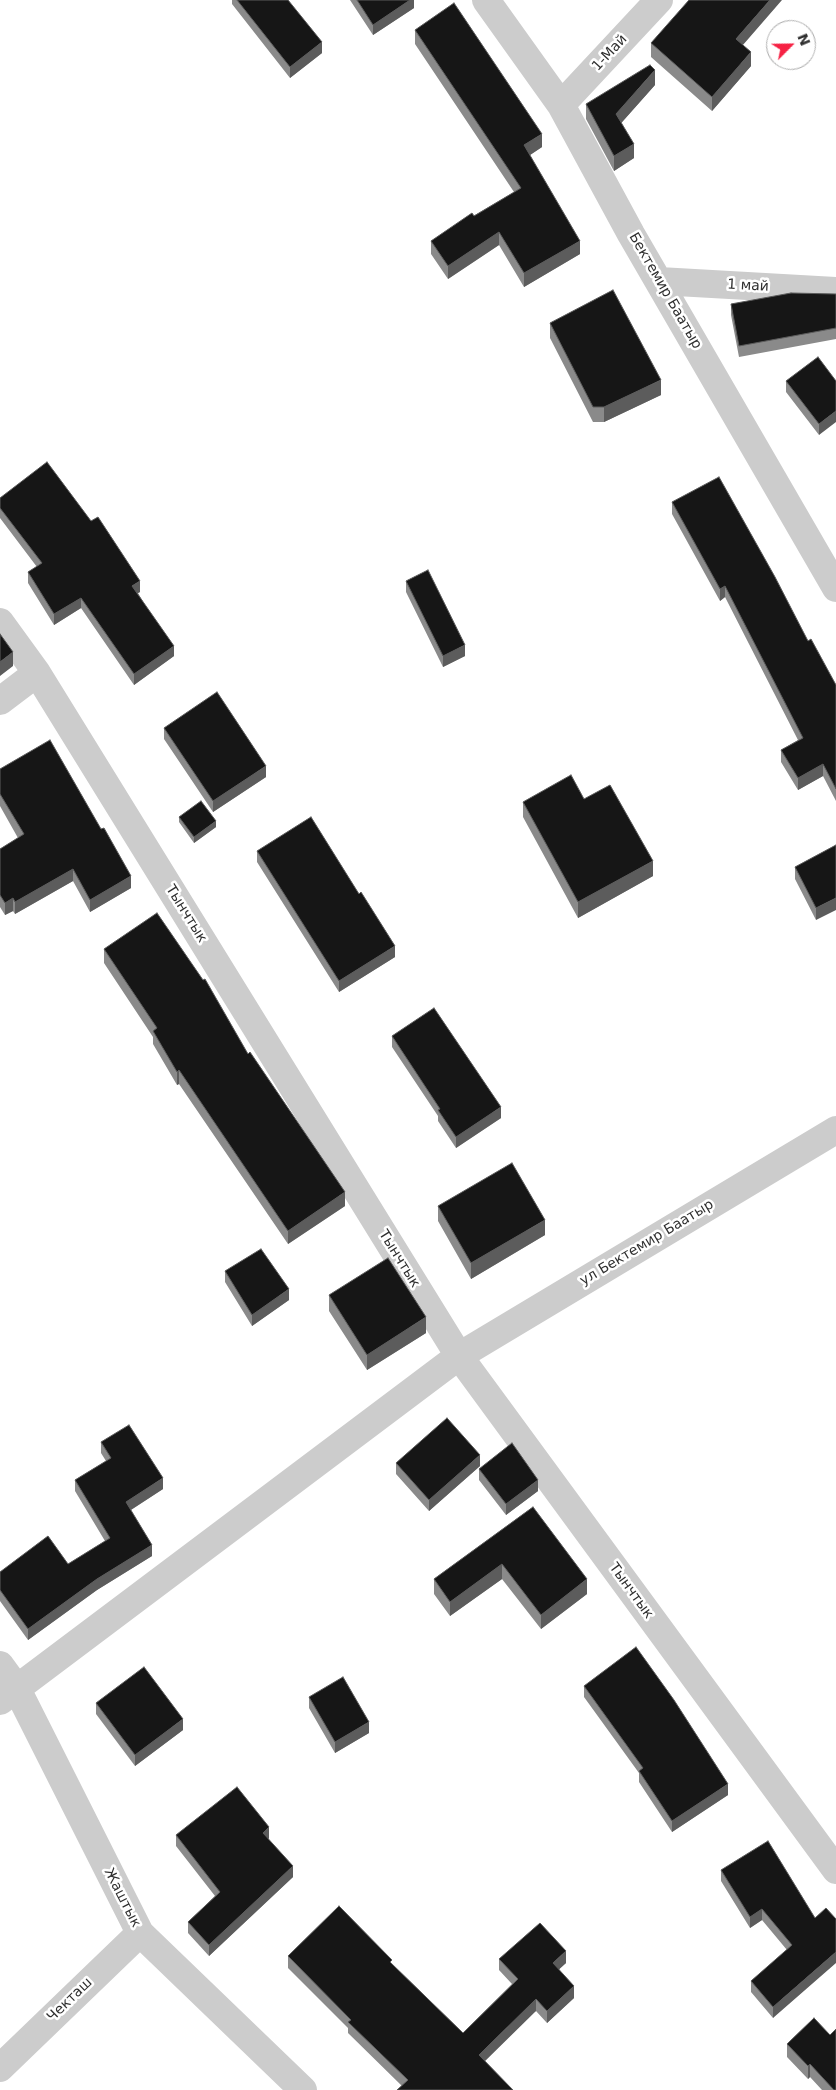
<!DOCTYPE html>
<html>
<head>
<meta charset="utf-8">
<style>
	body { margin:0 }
	#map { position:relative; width:836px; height:2090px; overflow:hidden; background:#fff; font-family:"DejaVu Sans",sans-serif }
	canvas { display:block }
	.north { position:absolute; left:766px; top:20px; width:50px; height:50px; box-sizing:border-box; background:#fff; border:1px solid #acacac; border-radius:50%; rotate:67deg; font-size:14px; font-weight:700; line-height:20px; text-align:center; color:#2f2f2f }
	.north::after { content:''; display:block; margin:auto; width:18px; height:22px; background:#f62244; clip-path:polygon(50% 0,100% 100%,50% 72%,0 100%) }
</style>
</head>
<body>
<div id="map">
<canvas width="836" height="2090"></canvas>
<div class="north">N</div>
</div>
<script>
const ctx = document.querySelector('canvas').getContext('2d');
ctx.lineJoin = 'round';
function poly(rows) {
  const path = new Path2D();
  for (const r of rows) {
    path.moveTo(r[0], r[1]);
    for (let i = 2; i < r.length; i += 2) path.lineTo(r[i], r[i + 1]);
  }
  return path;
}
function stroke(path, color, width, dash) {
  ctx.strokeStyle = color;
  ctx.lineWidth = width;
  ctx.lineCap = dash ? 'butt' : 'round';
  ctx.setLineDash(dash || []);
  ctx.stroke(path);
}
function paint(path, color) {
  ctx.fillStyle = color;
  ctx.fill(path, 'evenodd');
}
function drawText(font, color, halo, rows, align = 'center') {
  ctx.font = font + ' "DejaVu Sans",sans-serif';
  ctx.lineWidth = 5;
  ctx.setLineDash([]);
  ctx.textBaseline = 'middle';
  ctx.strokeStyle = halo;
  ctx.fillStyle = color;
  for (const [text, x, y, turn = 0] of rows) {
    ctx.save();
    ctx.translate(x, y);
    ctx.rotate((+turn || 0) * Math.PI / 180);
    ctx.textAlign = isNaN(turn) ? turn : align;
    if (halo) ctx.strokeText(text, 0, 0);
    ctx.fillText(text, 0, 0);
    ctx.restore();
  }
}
const minor = poly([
	[486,0,561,105,631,234,836,588],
	[561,105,659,0],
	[659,281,836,291],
	[0,622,37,673,459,1356,836,1870],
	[0,701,37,673],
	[0,1665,16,1687,140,1933,303,2090],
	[0,1701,459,1356,836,1130],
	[0,2068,140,1933]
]);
const wall = poly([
	[232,0,288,0,322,53,290,78,232,4],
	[350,0,414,0,414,8,373,35],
	[415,30,542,147,530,155,580,254,524,287,499,245,448,279,431,254,431,241,514,192,415,44],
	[651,43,751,66,712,111,651,57],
	[655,85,621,123,634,158,614,171,586,119,586,104],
	[836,294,836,339,739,357,731,315,731,304],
	[550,323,661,395,604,422,593,422,550,338],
	[786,381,836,381,819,435,786,392],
	[0,498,140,592,138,593,174,656,134,685,81,608,54,625,28,583,28,572,37,567,0,518],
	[672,502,808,641,836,685,836,801,823,776,798,790,781,762,781,750,798,740,725,597,720,601,672,514],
	[406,581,465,656,443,667,406,592],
	[164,728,266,777,213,812,164,739],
	[0,769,131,888,90,912,73,881,15,914,13,911,5,915,0,907,0,849,18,838,0,806],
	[584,799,653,876,578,918,523,817,523,802],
	[179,817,216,827,194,843,179,822],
	[836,845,816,920,795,879,795,867],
	[257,851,395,957,339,992,257,862],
	[104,949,248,1054,345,1206,288,1244,179,1084,177,1085,153,1044,153,1037,104,963],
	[392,1036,501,1118,456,1148,438,1121,438,1116,392,1047],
	[438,1206,545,1235,471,1279,438,1221],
	[225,1271,289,1300,252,1326,225,1282],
	[329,1295,426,1333,367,1370,329,1311],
	[101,1442,163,1489,131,1510,152,1556,97,1590,28,1640,0,1601,0,1572,68,1564,105,1541,75,1491,75,1480,106,1461,101,1453],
	[396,1463,480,1466,429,1511,396,1474],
	[479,1469,538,1491,506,1515,479,1480],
	[533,1507,587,1594,541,1629,502,1579,450,1616,434,1594,434,1579],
	[584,1686,728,1795,672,1832,639,1782,639,1773,584,1697],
	[309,1697,369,1733,335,1753,309,1708],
	[96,1703,183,1730,135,1766,96,1714],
	[176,1835,269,1838,268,1839,293,1877,209,1956,188,1933,188,1922,215,1896,176,1846],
	[721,1870,815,1918,773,2018,751,1992,751,1981,787,1950,762,1920,750,1928,721,1881],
	[288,1956,392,1964,463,2033,512,1984,499,1970,499,1959,566,1963,559,1969,574,1998,547,2023,536,2011,402,2086,348,2033,348,2028,288,1968],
	[814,2018,836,2090,822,2090,810,2077,808,2079,787,2057,787,2044]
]);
const shadedWall = poly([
	[410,0,414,0,414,8,373,35,373,25],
	[770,0,782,0,736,53,736,39],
	[322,42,322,53,290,78,290,67],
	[751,52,751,66,712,111,712,97],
	[655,70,655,85,616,129,616,114],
	[542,134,542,147,524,159,524,145],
	[634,144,634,158,614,171,614,156],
	[499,232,499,245,448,279,448,266],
	[580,241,580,254,524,287,524,273],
	[661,380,661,395,604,422,604,407],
	[836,411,836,422,819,435,819,424],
	[140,581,140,592,132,596,132,586],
	[725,586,725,597,720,601,720,589],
	[81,598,81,608,54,625,54,614],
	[465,645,465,656,443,667,443,656],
	[174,646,174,656,134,685,134,674],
	[13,652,13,666,0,676,0,662],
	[823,764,823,776,798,790,798,778],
	[266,766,266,777,213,812,213,801],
	[216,821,216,827,194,843,194,837],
	[653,861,653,876,578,918,578,902],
	[73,869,73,881,15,914,15,902],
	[131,876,131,888,90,912,90,900],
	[13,898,13,911,5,915,5,903],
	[836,898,836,910,816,920,816,908],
	[395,946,395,957,339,992,339,981],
	[179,1070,179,1084,177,1085,177,1072],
	[501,1107,501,1118,456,1148,456,1137],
	[345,1192,345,1206,288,1244,288,1231],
	[545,1220,545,1235,471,1279,471,1263],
	[289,1289,289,1300,252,1326,252,1315],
	[426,1317,426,1333,367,1370,367,1355],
	[480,1455,480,1466,429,1511,429,1500],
	[163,1478,163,1489,126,1513,126,1502],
	[538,1480,538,1491,506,1515,506,1504],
	[152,1545,152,1556,97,1590,28,1640,28,1629,97,1579],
	[502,1564,502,1579,450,1616,450,1602],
	[587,1579,587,1594,541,1629,541,1615],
	[183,1719,183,1730,135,1766,135,1755],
	[369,1722,369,1733,335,1753,335,1742],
	[728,1784,728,1795,672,1832,672,1821],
	[269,1827,269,1838,263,1844,263,1833],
	[293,1866,293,1877,209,1956,209,1945],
	[762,1909,762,1920,750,1928,750,1917],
	[566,1951,566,1963,553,1975,553,1963],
	[836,1952,836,1963,773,2018,773,2007],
	[574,1986,574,1998,547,2023,547,2011],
	[536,1999,536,2011,479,2067,479,2055],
	[810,2064,810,2077,808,2079,808,2066]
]);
const building = poly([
	[237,0,288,0,322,42,290,67,237,0],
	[357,0,410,0,373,25,357,0],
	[689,0,770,0,736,39,751,52,712,97,651,43,689,0],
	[454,3,542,134,524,145,580,241,524,273,499,232,448,266,431,241,472,213,474,216,521,188,415,30,454,3],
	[650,65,655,70,616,114,634,144,614,156,586,104,650,65],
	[613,290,661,380,604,407,593,407,550,323,613,290],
	[791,293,836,294,836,328,739,346,731,304,791,293],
	[818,357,836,381,836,411,819,424,786,381,818,357],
	[47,462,91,521,98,517,140,581,132,586,174,646,134,674,81,598,54,614,28,572,42,563,0,508,0,498,47,462],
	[719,477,775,577,808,641,811,639,836,685,836,789,823,764,798,778,781,750,803,738,725,586,720,589,672,502,719,477],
	[428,570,465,645,443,656,406,581,428,570],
	[0,634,13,652,0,662,0,634],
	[217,692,266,766,213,801,164,728,217,692],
	[50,740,101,829,104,828,131,876,90,900,73,869,15,902,13,898,5,903,0,895,0,849,24,834,0,794,0,769,50,740],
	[571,775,584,799,610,785,653,861,578,902,523,802,571,775],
	[201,801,216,821,194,837,179,817,201,801],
	[311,817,359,894,361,892,395,946,339,981,257,851,311,817],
	[836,845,836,898,816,908,795,867,836,845],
	[157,913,203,980,205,979,248,1054,250,1052,345,1192,288,1231,179,1070,177,1072,153,1031,157,1028,104,949,157,913],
	[434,1008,501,1107,456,1137,438,1110,440,1109,392,1036,434,1008],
	[512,1163,545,1220,471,1263,438,1206,512,1163],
	[261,1249,289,1289,252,1315,225,1271,261,1249],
	[388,1258,426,1317,367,1355,329,1295,388,1258],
	[447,1418,480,1455,429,1500,396,1463,447,1418],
	[129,1425,163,1478,126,1502,152,1545,97,1579,28,1629,0,1590,0,1572,48,1536,68,1564,110,1538,75,1480,111,1458,101,1442,129,1425],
	[512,1443,538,1480,506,1504,479,1469,512,1443],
	[533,1507,587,1579,541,1615,502,1564,450,1602,434,1579,533,1507],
	[636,1647,674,1700,728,1784,672,1821,639,1771,643,1768,584,1686,636,1647],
	[144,1667,183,1719,135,1755,96,1703,144,1667],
	[343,1677,369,1722,335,1742,309,1697,343,1677],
	[237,1787,269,1827,263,1833,293,1866,209,1945,188,1922,220,1892,176,1835,237,1787],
	[768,1841,815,1918,826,1908,836,1919,836,1952,773,2007,751,1981,792,1945,762,1909,750,1917,721,1870,768,1841],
	[339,1906,392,1960,390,1962,463,2033,518,1979,499,1959,540,1923,566,1951,553,1963,574,1986,547,2011,536,1999,479,2055,513,2090,397,2090,408,2080,348,2022,351,2020,288,1956,339,1906],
	[814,2018,830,2035,836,2029,836,2090,834,2090,810,2064,808,2066,787,2044,814,2018]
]);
const streetNames = [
	["1-Май",610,53,-47],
	["1 май",748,286,3],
	["Бектемир Баатыр",665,291,60],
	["Тынчтык",186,914,58],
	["ул Бектемир Баатыр",647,1243,-31],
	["Тынчтык",399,1259,58],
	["Тынчтык",631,1591,54],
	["Жаштык",122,1898,63],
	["Чекташ",70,2000,-44]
];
stroke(minor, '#ccc', 28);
paint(wall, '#8a8a8a');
paint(shadedWall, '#5c5c5c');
paint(building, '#161616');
stroke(building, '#5c5c5c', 1);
drawText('14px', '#2f2f2f', '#fff', streetNames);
</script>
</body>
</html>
